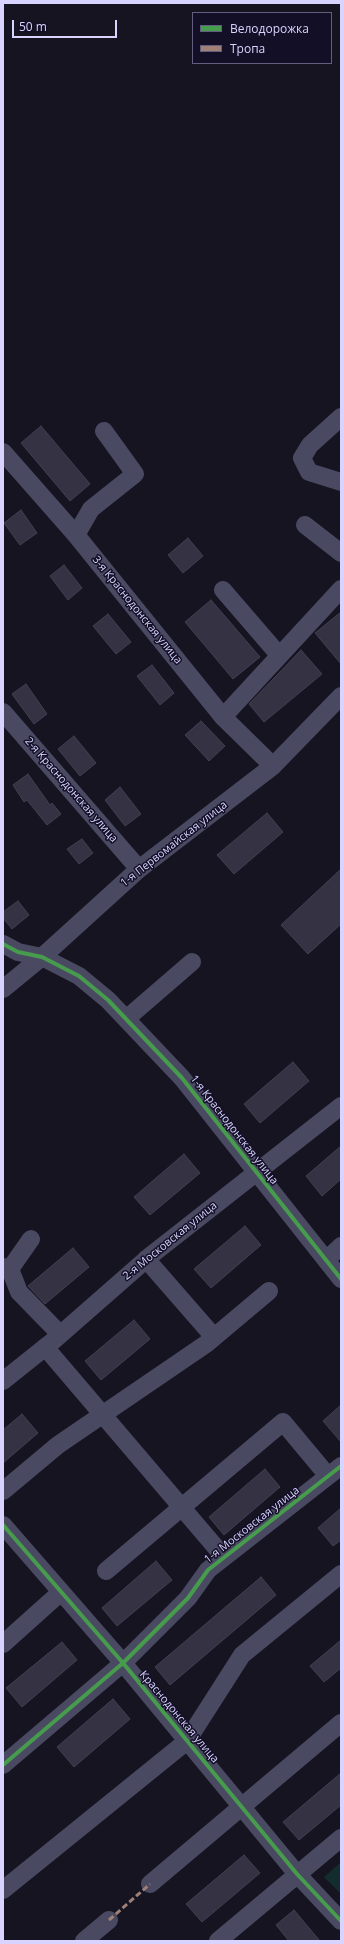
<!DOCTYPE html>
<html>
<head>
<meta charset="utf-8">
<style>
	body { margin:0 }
	#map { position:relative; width:344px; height:1944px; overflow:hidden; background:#161421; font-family:"Open Sans",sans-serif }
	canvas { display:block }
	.frame { position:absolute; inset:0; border:4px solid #d9d4ff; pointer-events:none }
	.legend { position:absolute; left:192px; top:12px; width:140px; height:52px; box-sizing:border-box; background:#130f26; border:1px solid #625e7d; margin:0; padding:5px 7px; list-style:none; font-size:12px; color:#d9d4ff }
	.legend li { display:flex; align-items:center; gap:8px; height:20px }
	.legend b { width:20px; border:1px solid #625e7d }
	.scale { position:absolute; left:12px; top:20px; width:105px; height:18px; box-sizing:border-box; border:2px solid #d9d4ff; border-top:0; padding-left:5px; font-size:12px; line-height:14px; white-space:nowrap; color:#d9d4ff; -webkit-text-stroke:3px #130f26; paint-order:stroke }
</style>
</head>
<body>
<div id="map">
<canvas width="344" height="1944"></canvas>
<div class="frame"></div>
<ul class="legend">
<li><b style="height:5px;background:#469c4c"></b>Велодорожка</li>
<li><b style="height:5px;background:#9e8076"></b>Тропа</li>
</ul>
<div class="scale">50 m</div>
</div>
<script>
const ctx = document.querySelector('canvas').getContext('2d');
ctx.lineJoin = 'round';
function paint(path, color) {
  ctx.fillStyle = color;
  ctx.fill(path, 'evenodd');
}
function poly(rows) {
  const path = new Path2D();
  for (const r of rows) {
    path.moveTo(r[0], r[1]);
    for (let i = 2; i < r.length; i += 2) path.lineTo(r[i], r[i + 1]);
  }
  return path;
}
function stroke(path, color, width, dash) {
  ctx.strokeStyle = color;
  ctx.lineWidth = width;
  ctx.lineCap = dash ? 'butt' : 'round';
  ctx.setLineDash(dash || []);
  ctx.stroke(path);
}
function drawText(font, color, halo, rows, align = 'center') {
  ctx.font = font + ' "Open Sans",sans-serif';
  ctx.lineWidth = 3;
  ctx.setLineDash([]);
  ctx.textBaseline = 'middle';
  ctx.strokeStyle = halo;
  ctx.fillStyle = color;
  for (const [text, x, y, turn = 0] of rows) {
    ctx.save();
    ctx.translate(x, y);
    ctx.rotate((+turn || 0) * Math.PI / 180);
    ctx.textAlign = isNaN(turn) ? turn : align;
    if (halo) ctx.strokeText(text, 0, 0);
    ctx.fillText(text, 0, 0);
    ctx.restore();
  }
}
const green = poly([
	[341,1862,341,1894,324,1877]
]);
const building = poly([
	[41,426,90,484,70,501,21,443,41,426],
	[21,510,37,533,20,545,4,523,21,510],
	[188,538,203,556,183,573,168,555,188,538],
	[64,565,82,588,68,600,50,576,64,565],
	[211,600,260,657,233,679,185,622,211,600],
	[341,612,341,664,315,633,341,612],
	[108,614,131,642,116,654,93,626,108,614],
	[301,650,322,674,264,722,249,704,301,650],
	[152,665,174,693,160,705,137,676,152,665],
	[26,684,47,714,34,724,12,694,26,684],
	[201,721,225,746,209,761,185,735,201,721],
	[74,736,96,763,80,776,58,749,74,736],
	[28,774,50,805,52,803,61,814,47,825,27,800,24,802,13,785,28,774],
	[120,787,141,814,125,826,105,800,120,787],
	[267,813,283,832,234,874,217,855,267,813],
	[82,839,93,853,79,864,67,849,82,839],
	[341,869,341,924,308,954,281,925,341,869],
	[18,901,29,915,12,929,3,918,3,912,18,901],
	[293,1062,309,1081,260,1123,244,1104,293,1062],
	[341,1146,341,1179,322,1196,306,1176,341,1146],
	[184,1154,200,1173,150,1215,134,1197,184,1154],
	[245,1226,261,1245,211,1288,194,1269,245,1226],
	[73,1248,89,1267,45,1304,28,1286,73,1248],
	[134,1320,150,1339,101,1380,85,1361,134,1320],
	[341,1405,341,1442,323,1421,341,1405],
	[22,1414,38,1433,3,1463,3,1430,22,1414],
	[265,1469,280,1487,224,1535,209,1517,265,1469],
	[341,1508,341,1540,333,1546,318,1528,341,1508],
	[156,1561,172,1580,117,1626,102,1608,156,1561],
	[261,1577,276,1595,170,1685,155,1667,261,1577],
	[341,1640,341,1668,324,1682,310,1666,341,1640],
	[62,1642,77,1660,22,1707,6,1688,62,1642],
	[113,1699,130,1719,74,1767,57,1747,113,1699],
	[341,1773,341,1805,299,1840,283,1822,341,1773],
	[244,1855,260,1873,202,1922,186,1904,244,1855],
	[294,1910,320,1941,289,1941,276,1925,294,1910]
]);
const minor = poly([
	[341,417,310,445,302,458,309,472,341,482],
	[3,452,76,535,223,717,273,766],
	[305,525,341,553],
	[76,535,91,509,135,474,104,431],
	[223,590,279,655],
	[3,712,139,869],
	[223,717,341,589],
	[3,944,18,952,42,957,79,976,108,1000,182,1078,341,1279],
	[3,989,42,957,139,869,273,766,341,696],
	[126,1019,192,962],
	[146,1259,214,1337],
	[326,1260,341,1246],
	[3,1267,10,1269,31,1239],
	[10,1269,19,1292,60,1334],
	[45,1347,224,1557],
	[3,1381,53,1341,150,1256,341,1106],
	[3,1491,58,1445,206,1344,269,1291],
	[3,1525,123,1663,297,1874,341,1921],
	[106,1571,283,1422,328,1476],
	[3,1644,61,1592],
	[3,1765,123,1663,188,1598,208,1570,341,1466],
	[150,1884,341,1723],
	[3,1890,187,1741,242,1655,341,1574],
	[84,1941,109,1920],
	[218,1941,341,1838]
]);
const quiet = poly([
	[109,1920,150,1884]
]);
const cycleway = poly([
	[3,944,18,952,42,957,79,976,108,1000,182,1078,341,1279],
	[3,1525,123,1663,297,1874,341,1921],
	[3,1765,123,1663,188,1598,208,1570,341,1466]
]);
const streetNames = [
	["3-я Краснодонская улица",137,610,51],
	["2-я Краснодонская улица",71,790,49],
	["1-я Первомайская улица",174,844,-38],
	["1-я Краснодонская улица",234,1130,52],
	["2-я Московская улица",170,1241,-39],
	["1-я Московская улица",252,1525,-38],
	["Краснодонская улица",179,1717,50]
];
paint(green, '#132c2d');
paint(building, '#343243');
stroke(building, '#433f54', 1);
stroke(minor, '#4a4962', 18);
stroke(quiet, '#9e8076', 3, [6, 3]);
stroke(cycleway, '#469c4c', 4);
drawText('11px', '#d9d4ff', '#130f26', streetNames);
</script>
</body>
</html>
